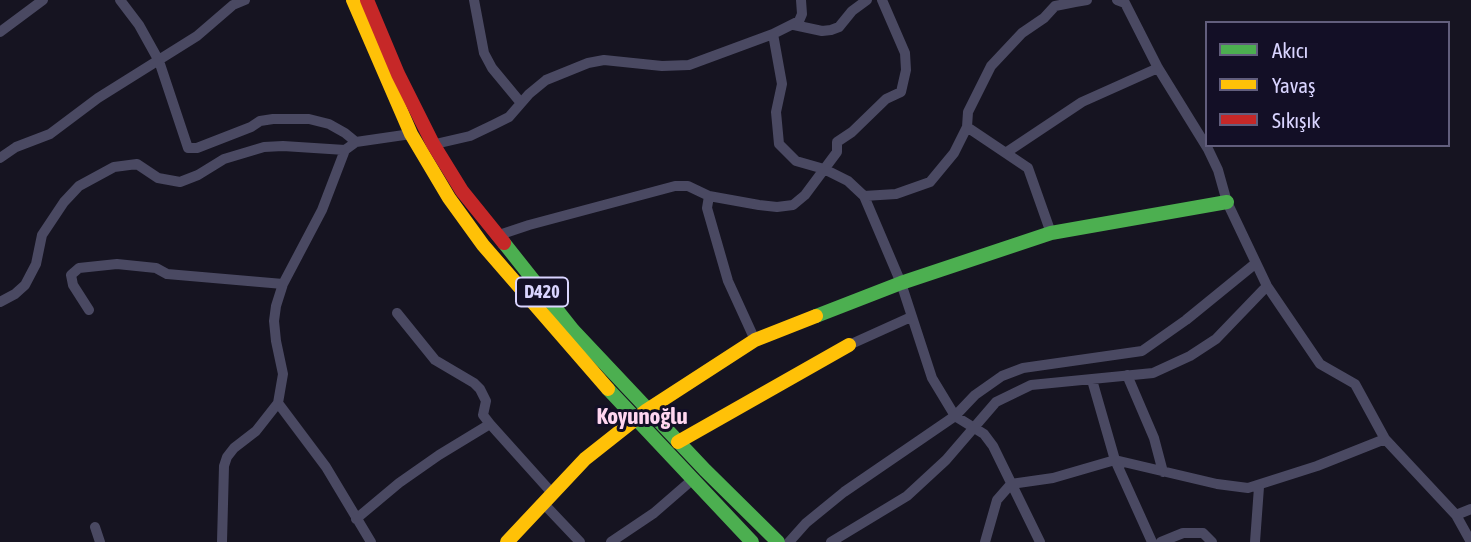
<!DOCTYPE html>
<html>
<head>
<meta charset="utf-8">
<style>
	body { margin:0 }
	#map { position:relative; width:1471px; height:542px; overflow:hidden; background:#161421; font-family:"Asap Condensed",sans-serif }
	canvas { display:block }
	.legend { position:absolute; left:1205px; top:21px; width:245px; height:126px; box-sizing:border-box; background:#130f26; border:2px solid #625e7d; margin:0; padding:9px 12px; list-style:none; font-size:21px; color:#d9d4ff }
	.legend li { display:flex; align-items:center; gap:14px; height:35px }
	.legend b { width:35px; border:2px solid #625e7d }
</style>
</head>
<body>
<div id="map">
<canvas width="1471" height="542"></canvas>
<ul class="legend">
<li><b style="height:9px;background:#4caf50"></b>Akıcı</li>
<li><b style="height:9px;background:#ffc107"></b>Yavaş</li>
<li><b style="height:9px;background:#c62828"></b>Sıkışık</li>
</ul>
</div>
<script>
const ctx = document.querySelector('canvas').getContext('2d');
ctx.lineJoin = 'round';
function poly(rows) {
  const path = new Path2D();
  for (const r of rows) {
    path.moveTo(r[0], r[1]);
    for (let i = 2; i < r.length; i += 2) path.lineTo(r[i], r[i + 1]);
  }
  return path;
}
function stroke(path, color, width, dash) {
  ctx.strokeStyle = color;
  ctx.lineWidth = width;
  ctx.lineCap = dash ? 'butt' : 'round';
  ctx.setLineDash(dash || []);
  ctx.stroke(path);
}
function drawText(font, color, halo, rows, align = 'center') {
  ctx.font = font + ' "Asap Condensed",sans-serif';
  ctx.lineWidth = 6;
  ctx.setLineDash([]);
  ctx.textBaseline = 'middle';
  ctx.strokeStyle = halo;
  ctx.fillStyle = color;
  for (const [text, x, y, turn = 0] of rows) {
    ctx.save();
    ctx.translate(x, y);
    ctx.rotate((+turn || 0) * Math.PI / 180);
    ctx.textAlign = isNaN(turn) ? turn : align;
    if (halo) ctx.strokeText(text, 0, 0);
    ctx.fillText(text, 0, 0);
    ctx.restore();
  }
}
const street = poly([
	[120,0,139,25,159,61,188,148,197,148,251,127,260,121,273,119,309,119,329,124,345,133,356,142],
	[474,0,484,53,492,68,521,103],
	[1117,0,1125,3,1158,68,1208,149,1218,170,1227,202,1267,286,1320,364,1355,384,1385,439,1456,515,1471,542],
	[1069,1,1075,2,1087,0],
	[794,25,822,31,831,30,839,27,852,11,867,0],
	[0,32,43,0],
	[773,34,782,84,776,112,779,144,796,161,824,169,848,181,864,196,896,194,930,182,954,153,967,127,968,112,991,66,1022,33,1044,18,1055,6,1075,2,1075,0],
	[967,127,1028,168,1051,233],
	[431,145,470,136,493,125,509,117,529,94,546,80,588,63,604,60,662,66,689,65,773,34,799,21,802,14,801,0],
	[1007,152,1082,102,1158,68],
	[0,158,16,147,50,134,98,98,197,36,233,5,245,0],
	[709,196,707,208,728,281,755,340],
	[864,196,901,283,932,378,955,416,984,434,993,446,1040,542],
	[496,236,529,225,675,186,688,186,709,196,759,205,777,207,793,205,805,195,837,152,837,142,852,132,886,99,901,92,906,70,905,53,882,0],
	[0,302,15,294,25,285,36,264,42,235,64,202,79,186,114,167,137,164,158,178,180,182,198,175,224,159,264,147,283,146,345,150],
	[89,310,73,285,71,275,79,268,117,264,156,268,167,274,283,284],
	[849,345,911,317],
	[1127,375,1154,438,1163,472],
	[1092,380,1115,460,1152,542],
	[278,403,326,467,371,542],
	[490,424,552,493],
	[544,504,580,542],
	[1456,515,1471,509],
	[356,519,399,483,439,455,490,424,483,415,486,401,480,389,474,383,435,360,397,313],
	[95,527,100,542],
	[222,542,224,466,227,457,234,448,256,431,278,403,283,374,276,341,274,321,276,306,283,284,322,210,345,150,356,142,411,134],
	[611,542,654,513,692,480],
	[789,542,806,523,844,492,955,416,975,395,1002,376,1023,368,1142,351,1186,320,1256,263],
	[831,542,907,496,946,460,996,402,1031,385,1153,373,1190,356,1216,339,1267,286],
	[985,542,997,500,1011,484,1053,478,1115,460,1217,484,1248,488,1317,466,1385,439],
	[1161,542,1183,533,1203,533,1212,542],
	[1255,542,1259,487]
]);
const fast = poly([
	[504,243,573,330,705,470,778,542],
	[816,316,901,283,1051,233,1227,202],
	[608,389,752,542]
]);
const slow = poly([
	[353,0,411,134,449,198,483,245,608,389],
	[678,442,849,345],
	[507,542,585,459,647,410,755,340,816,316]
]);
const jam = poly([
	[367,0,398,74,433,144,462,191,504,243]
]);
const shields = [
	[542,292,52]
];
const shieldNames = [
	["D420",542,292]
];
const quarterNames = [
	["Koyunoğlu",642,417]
];
stroke(street, '#4a4962', 10);
stroke(fast, '#4caf50', 14);
stroke(slow, '#ffc107', 14);
stroke(jam, '#c62828', 14);
for (const [x, y, w] of shields) {
  const box = new Path2D();
  box.roundRect(x - w / 2, y - 14.5, w, 29, 5);
  ctx.fillStyle = '#130f26';
  ctx.fill(box);
  stroke(box, '#d9d4ff', 2);
}
drawText('bold 18px', '#d9d4ff', null, shieldNames);
drawText('bold 23px', '#ffd6f0', '#130f26', quarterNames);
</script>
</body>
</html>
